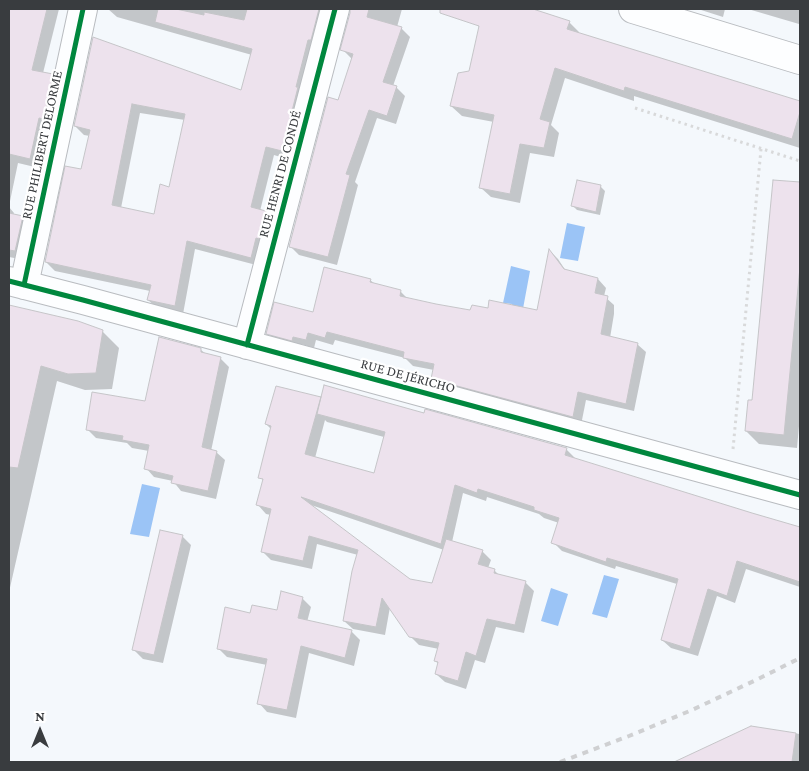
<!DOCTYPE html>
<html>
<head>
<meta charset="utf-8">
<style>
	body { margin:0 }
	#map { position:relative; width:809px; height:771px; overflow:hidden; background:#f4f8fc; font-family:"Crimson Pro",serif }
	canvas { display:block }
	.frame { position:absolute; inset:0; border:10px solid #393c3f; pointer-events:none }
	.north { position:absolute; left:15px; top:706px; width:50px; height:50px; -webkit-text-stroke:4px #fff; paint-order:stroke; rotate:0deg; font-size:14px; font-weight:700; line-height:20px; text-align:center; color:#393c3f }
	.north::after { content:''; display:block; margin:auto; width:18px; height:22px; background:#393c3f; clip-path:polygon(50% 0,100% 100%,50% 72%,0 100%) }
</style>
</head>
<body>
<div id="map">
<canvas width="809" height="771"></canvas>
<div class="frame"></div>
<div class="north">N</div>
</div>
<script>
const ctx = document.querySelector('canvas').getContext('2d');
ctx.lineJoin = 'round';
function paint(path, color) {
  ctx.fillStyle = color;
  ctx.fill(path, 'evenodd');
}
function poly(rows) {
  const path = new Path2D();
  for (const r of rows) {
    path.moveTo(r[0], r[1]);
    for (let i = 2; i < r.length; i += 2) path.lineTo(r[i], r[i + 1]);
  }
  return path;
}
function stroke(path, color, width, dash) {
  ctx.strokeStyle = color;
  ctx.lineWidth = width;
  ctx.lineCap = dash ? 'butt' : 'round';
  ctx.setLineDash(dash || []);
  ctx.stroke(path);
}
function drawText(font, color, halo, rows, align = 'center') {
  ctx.font = font + ' "Crimson Pro",serif';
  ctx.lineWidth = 4.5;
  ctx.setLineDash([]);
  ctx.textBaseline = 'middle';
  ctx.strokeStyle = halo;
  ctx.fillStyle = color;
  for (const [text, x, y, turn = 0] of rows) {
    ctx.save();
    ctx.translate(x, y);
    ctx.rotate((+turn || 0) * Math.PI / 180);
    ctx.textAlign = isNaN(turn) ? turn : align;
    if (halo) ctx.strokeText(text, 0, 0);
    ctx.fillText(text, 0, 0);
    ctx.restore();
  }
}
const water = poly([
	[567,223,585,227,578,261,560,258],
	[511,266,530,271,522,314,511,312,512,304,503,303],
	[142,484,160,488,149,537,130,534],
	[604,575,619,579,607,618,592,614],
	[551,588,568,594,558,626,541,621]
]);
const shadow = poly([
	[11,9,59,9,43,73,53,75,62,85,39,168,18,163,9,206,9,19],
	[108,9,332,9,290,160,274,155,260,211,265,212,274,221,260,266,195,249,183,314,157,308,148,300,150,291,55,271,46,262,82,171,90,136,84,135,75,126,94,39,242,92,252,55,117,17],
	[140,113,185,120,170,188,155,215,121,208],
	[351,9,402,9,397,27,402,29,410,37,393,86,396,87,405,96,396,124,377,118,355,182,358,185,337,265,299,255,290,246,352,59,342,49,351,13],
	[481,9,529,9,569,22,579,32,579,33,800,102,800,148,634,96,634,101,565,78,551,125,559,133,554,157,530,153,520,203,491,197,480,187,494,122,462,116,451,106,470,72,480,28,476,24],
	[698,9,725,9,723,17],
	[748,9,800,9,800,19,799,24],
	[774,181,800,183,800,415,797,448,759,444,746,431,753,401],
	[600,186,605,191,600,215,577,210,573,206],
	[9,207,14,213,13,215,22,217,32,226,25,260,9,257],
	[550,251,558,259,566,271,598,279,606,288,604,296,614,305,614,314,610,338,637,344,646,352,634,411,586,400,581,425,441,387,433,378,434,370,413,366,405,358,335,340,333,345,316,340,314,348,301,344,300,348,276,342,268,333,314,313,370,280,375,284,401,292,408,299,471,312,489,310,538,311],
	[9,306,78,322,102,331,119,348,112,389,85,390,57,381,9,592],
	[201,350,206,354,220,358,229,367,211,451,216,452,225,460,216,499,181,491,173,481,154,477,146,468,149,451,132,448,127,443,96,438,88,430,146,403],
	[277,387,322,399,425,414,566,449,575,458,574,459,752,515,800,528,800,587,746,569,735,603,717,596,698,656,671,648,662,640,677,584,616,566,615,569,562,551,553,542,559,523,544,518,539,514,487,497,486,501,463,493,452,542,482,551,491,560,488,568,494,570,500,576,525,582,534,591,524,633,496,627,485,663,475,660,466,689,445,682,436,674,439,664,435,661,439,649,419,645,410,636,390,607,385,635,353,629,344,621,358,555,317,544,312,569,271,560,262,551,271,515,266,514,258,505,264,481,260,477,271,429,266,424],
	[325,420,327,422,384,437,375,474,315,458],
	[311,505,444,550,433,585,409,580],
	[182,536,191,545,163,663,143,659,134,650],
	[302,598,311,607,307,622,352,632,360,640,354,666,309,653,296,718,267,712,259,703,267,665,227,657,218,648,251,614,278,612],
	[751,727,800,734,800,762,677,762]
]);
const building = poly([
	[9,9,47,9,32,70,53,74,44,119,39,118,30,159,9,154,9,9],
	[158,9,176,9,204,15,204,12,244,20,247,9,319,9,311,40,308,40,296,87,298,87,282,151,266,147,251,207,266,211,259,239,256,238,251,258,187,241,175,306,147,300,151,285,45,262,65,166,81,169,90,130,74,126,93,37,241,90,252,49,155,22,158,9],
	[132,104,185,114,169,187,160,184,154,214,112,205,132,104],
	[350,9,369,9,367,17,402,27,383,82,397,86,387,116,369,110,346,174,350,175,328,257,289,247,328,97,338,100,353,54,340,50,350,13,350,9],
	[440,9,533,9,570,21,567,29,800,101,800,112,792,139,625,87,624,91,555,68,540,119,550,122,544,148,520,144,510,194,479,188,494,115,450,106,458,73,469,71,479,26,440,13,440,9],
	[577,180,601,185,596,212,571,206,577,180],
	[773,180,800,182,800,267,784,435,745,431,748,400,752,400,773,180],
	[9,213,23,216,15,251,9,250,9,213],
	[549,249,564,269,598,278,595,293,608,296,601,334,638,343,626,404,578,392,573,417,431,379,434,364,403,358,404,352,327,332,325,338,308,333,306,340,293,337,292,341,266,334,274,302,313,312,324,267,371,279,370,282,401,290,400,296,436,304,470,310,472,305,488,308,489,300,537,310,549,249],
	[9,305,78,321,103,330,96,373,68,374,41,366,18,468,9,467,9,305],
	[159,337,201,348,201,352,221,357,202,447,217,451,208,491,171,483,173,476,144,469,149,445,122,440,123,436,86,430,92,392,145,401,159,337],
	[324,385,424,413,425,409,567,448,565,455,752,513,800,527,800,582,737,561,727,596,708,589,690,649,661,640,678,579,607,558,606,562,551,543,559,518,534,510,534,507,478,489,477,493,455,485,441,544,301,497,410,579,432,583,446,539,483,550,478,564,495,569,494,573,526,581,515,625,487,619,476,656,466,652,458,681,435,674,438,662,434,661,439,643,409,637,382,598,376,627,343,621,352,571,358,550,309,536,303,561,261,552,271,509,256,505,263,479,258,478,271,426,265,424,276,386,321,397,324,385],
	[321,397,317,414,385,432,374,473,305,454,321,397],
	[160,530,183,535,154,655,132,650,160,530],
	[281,591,303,597,298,618,352,630,345,658,301,646,287,710,257,704,267,659,217,649,225,607,250,613,252,605,277,610,281,591],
	[751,726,796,733,792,762,674,762,751,726]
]);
const path = poly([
	[635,108,800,161],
	[733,449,761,149]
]);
const street = poly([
	[633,9,800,60],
	[9,281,83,300,800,495],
	[24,285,83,9],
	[247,345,335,9]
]);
const rail = poly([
	[560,762,629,736,692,710,756,680,800,658]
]);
const cycleway = poly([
	[9,281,83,300,800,495],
	[24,285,83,9],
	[247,345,335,9]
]);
const streetNames = [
	["RUE PHILIBERT DELORME",42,145,-78],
	["RUE HENRI DE CONDÉ",280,174,-75],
	["RUE DE JÉRICHO",408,376,15]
];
paint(water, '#9bc4f6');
paint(shadow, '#0003');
paint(building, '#ede2ed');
stroke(building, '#c5c5c8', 1);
stroke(street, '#b9bcc0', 30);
stroke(path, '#d8d9da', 3, [2.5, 4]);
stroke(street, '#fdfeff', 28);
stroke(rail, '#cfd0d2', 4, [6, 6]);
stroke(cycleway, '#00873e', 5);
drawText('14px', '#393c3f', '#fff', streetNames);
</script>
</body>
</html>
